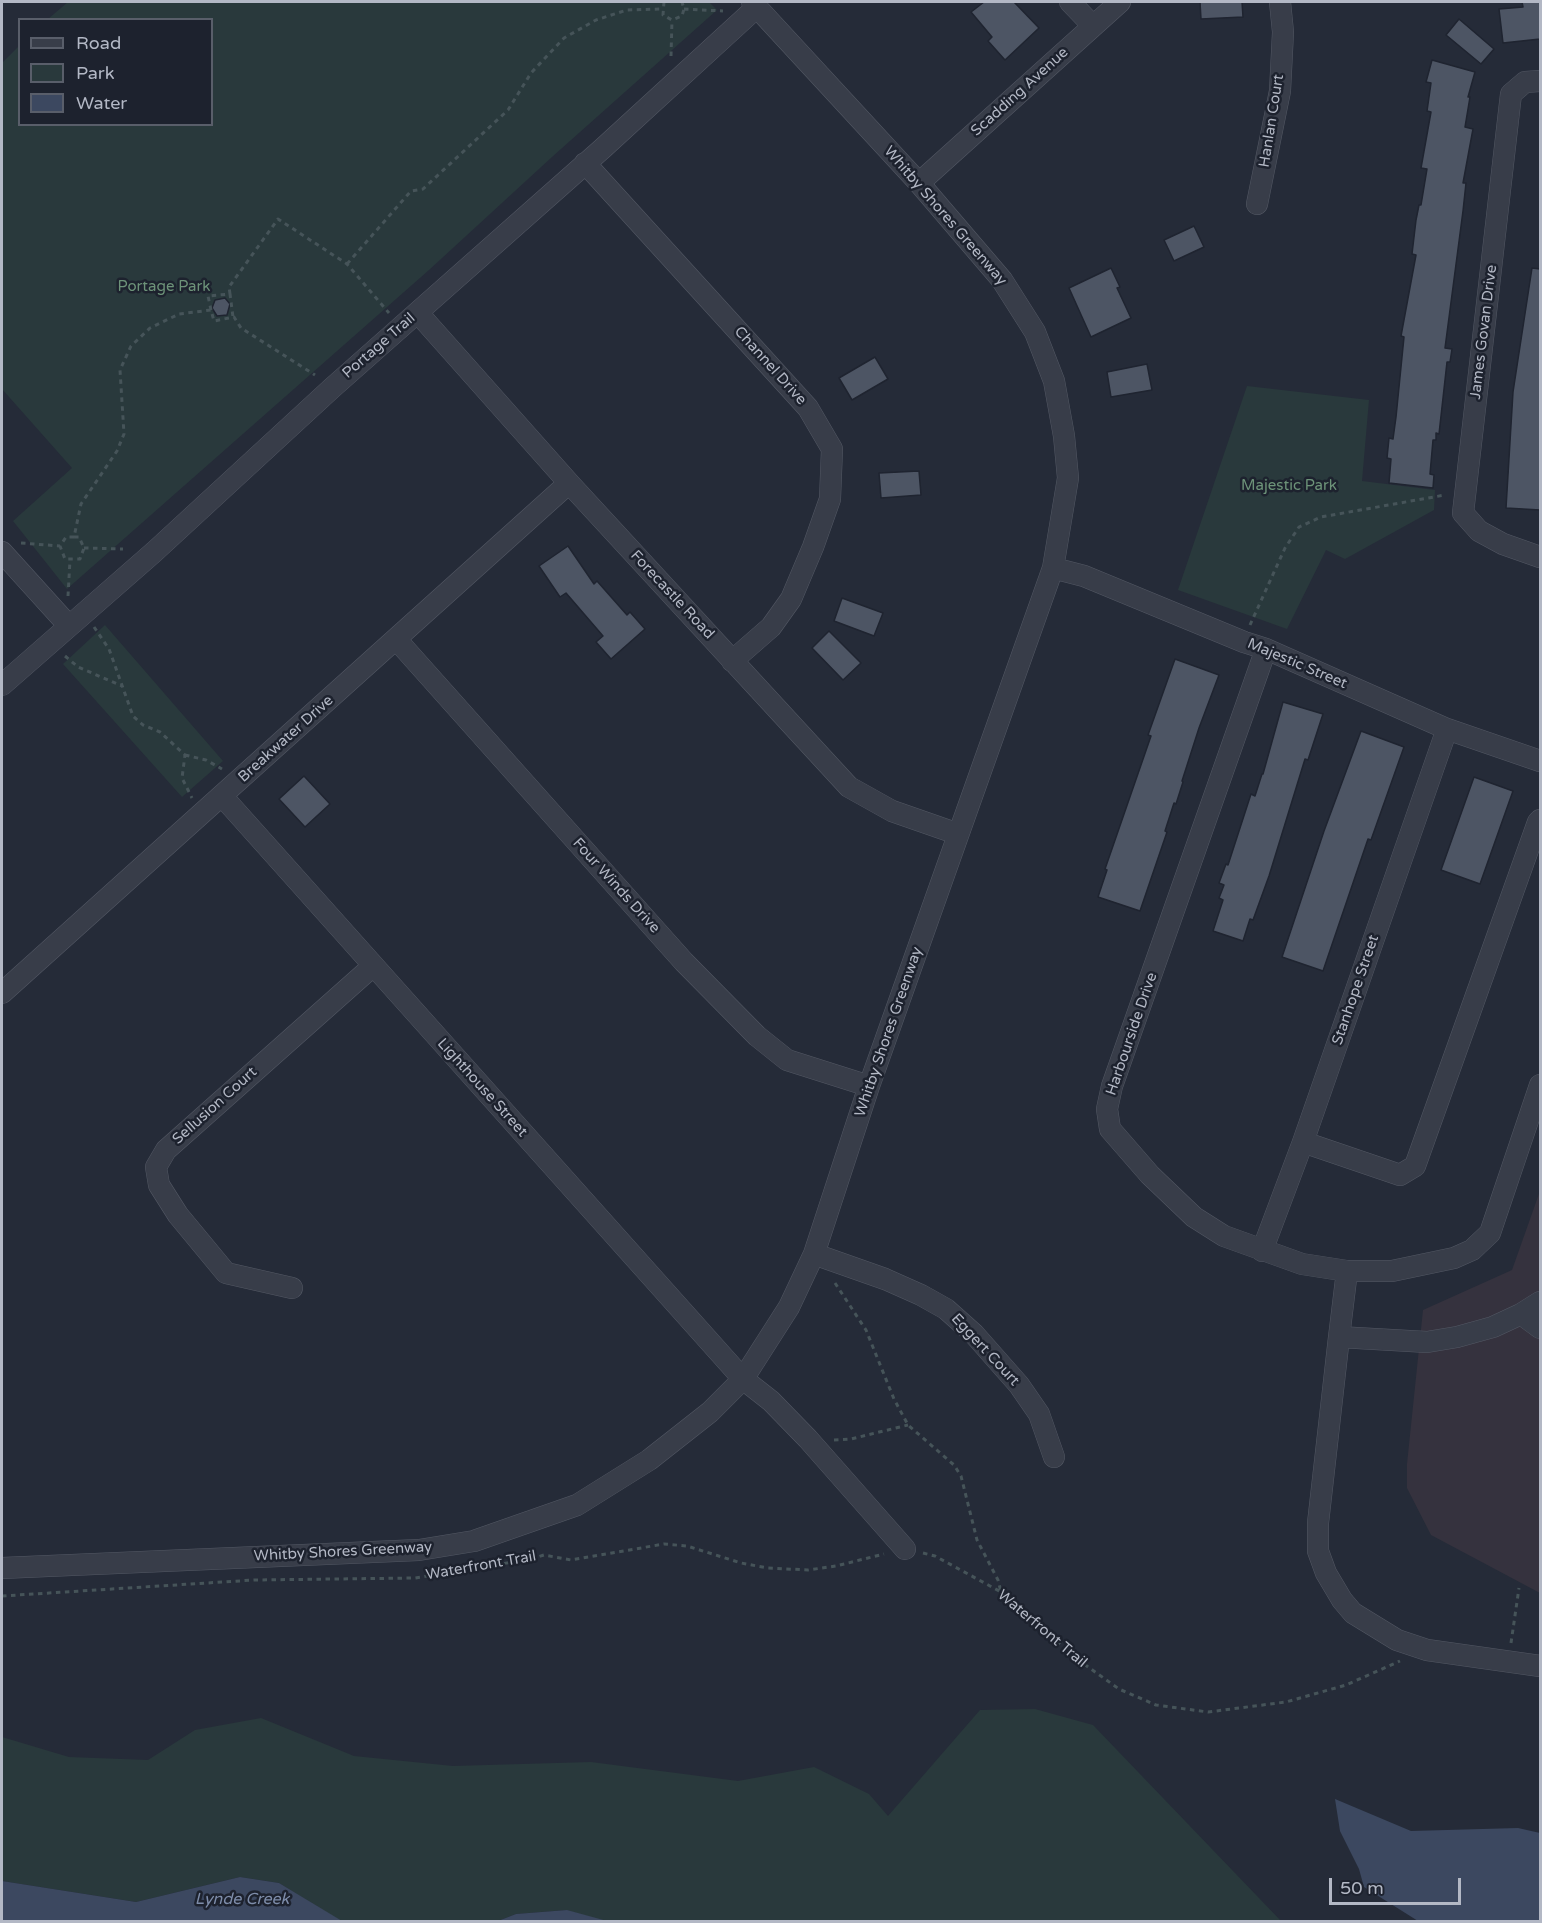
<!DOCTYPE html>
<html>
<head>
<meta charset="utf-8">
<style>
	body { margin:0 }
	#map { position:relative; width:1542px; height:1923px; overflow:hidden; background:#252b38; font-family:"Varela Round",sans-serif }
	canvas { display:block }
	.frame { position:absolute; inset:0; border:3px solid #b3b8c5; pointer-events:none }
	.legend { position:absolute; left:18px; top:18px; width:195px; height:108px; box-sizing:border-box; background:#1d222e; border:2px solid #595e6a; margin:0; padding:8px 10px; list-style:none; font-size:18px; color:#b3b8c5 }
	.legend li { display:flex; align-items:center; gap:12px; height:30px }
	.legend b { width:30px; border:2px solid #595e6a }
	.scale { position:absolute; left:1329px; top:1878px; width:132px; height:27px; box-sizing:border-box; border:3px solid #b3b8c5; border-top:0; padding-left:8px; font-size:18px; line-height:21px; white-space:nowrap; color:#b3b8c5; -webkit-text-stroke:4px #1d222e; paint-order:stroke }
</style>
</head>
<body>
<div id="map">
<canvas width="1542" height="1923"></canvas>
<div class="frame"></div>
<ul class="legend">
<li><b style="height:8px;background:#383d49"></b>Road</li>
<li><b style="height:16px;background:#29393c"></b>Park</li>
<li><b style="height:16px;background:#3c4860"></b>Water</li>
</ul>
<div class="scale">50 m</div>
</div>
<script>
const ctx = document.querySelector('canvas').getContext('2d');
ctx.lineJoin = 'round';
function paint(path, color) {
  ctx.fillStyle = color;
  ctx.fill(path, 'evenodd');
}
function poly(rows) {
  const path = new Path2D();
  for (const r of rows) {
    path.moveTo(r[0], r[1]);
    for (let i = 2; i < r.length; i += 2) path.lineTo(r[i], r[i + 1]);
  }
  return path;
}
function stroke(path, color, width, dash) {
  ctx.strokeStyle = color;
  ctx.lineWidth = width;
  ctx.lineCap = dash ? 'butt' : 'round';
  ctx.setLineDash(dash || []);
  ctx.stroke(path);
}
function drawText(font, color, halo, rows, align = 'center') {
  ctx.font = font + ' "Varela Round",sans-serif';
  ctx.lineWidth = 5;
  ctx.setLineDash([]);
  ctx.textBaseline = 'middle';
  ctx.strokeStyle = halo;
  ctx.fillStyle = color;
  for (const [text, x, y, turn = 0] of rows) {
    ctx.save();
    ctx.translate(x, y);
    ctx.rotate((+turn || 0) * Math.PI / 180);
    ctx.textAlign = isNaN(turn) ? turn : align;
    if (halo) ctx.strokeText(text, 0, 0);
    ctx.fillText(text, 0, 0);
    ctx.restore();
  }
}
const medical = poly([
	[1540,1191,1540,1593,1431,1535,1407,1488,1407,1464,1423,1310,1512,1270]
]);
const green = poly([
	[68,2,709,2,717,10,552,157,429,270,67,589,13,521,72,468,2,389,2,63,19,46,20,124,212,124,212,20,48,19],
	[1247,386,1369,400,1362,481,1435,490,1434,510,1345,559,1326,550,1287,629,1178,590],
	[105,625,223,761,182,797,63,664],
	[1035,1709,1093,1725,1281,1921,607,1922,566,1910,516,1914,498,1921,342,1922,279,1883,240,1877,136,1902,2,1881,2,1737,69,1757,148,1760,195,1730,261,1718,354,1756,453,1766,591,1762,738,1781,814,1767,869,1794,888,1816,980,1710]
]);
const water = poly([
	[1335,1799,1411,1831,1518,1828,1540,1833,1540,1921,1418,1921,1364,1887,1359,1869,1340,1831],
	[240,1877,279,1883,342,1921,2,1921,2,1881,136,1902],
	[567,1910,607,1921,498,1921,516,1914]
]);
const building = poly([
	[984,2,1014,2,1039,28,1005,60,988,41,992,37,971,12,984,2],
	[1200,2,1242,2,1243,17,1201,19,1200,2],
	[1522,2,1540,2,1540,39,1503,43,1499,9,1523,7,1522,2],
	[1459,19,1494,49,1481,64,1446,35,1459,19],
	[1432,60,1475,72,1468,97,1470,97,1465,127,1473,129,1463,183,1466,183,1463,211,1445,348,1452,349,1450,362,1447,362,1439,434,1436,433,1436,440,1433,440,1430,474,1434,475,1433,488,1389,483,1391,459,1387,458,1389,438,1393,439,1396,417,1404,337,1401,336,1416,255,1412,254,1416,220,1419,205,1421,205,1427,169,1421,168,1431,112,1427,111,1431,83,1426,82,1432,60],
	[1194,226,1204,247,1174,261,1164,240,1194,226],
	[1111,268,1120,287,1117,288,1131,318,1091,337,1069,288,1111,268],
	[1532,268,1540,269,1540,510,1506,508,1513,392,1532,268],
	[225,298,230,304,227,315,217,316,212,308,215,300,225,298],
	[875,357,888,379,852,400,839,378,875,357],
	[1147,364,1152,390,1111,397,1107,372,1147,364],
	[919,471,921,495,881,498,879,473,919,471],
	[568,546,594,584,597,581,627,615,630,612,645,629,611,659,596,642,603,636,566,593,560,597,539,566,568,546],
	[842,598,883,613,874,636,834,621,842,598],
	[829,631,861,663,843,680,812,648,829,631],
	[1175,659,1219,675,1199,728,1182,781,1183,782,1176,804,1174,803,1165,831,1167,832,1140,911,1098,897,1107,870,1105,869,1151,736,1148,735,1175,659],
	[1283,702,1323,714,1308,760,1305,759,1269,876,1253,920,1250,919,1243,941,1213,931,1223,900,1219,898,1224,885,1219,883,1226,864,1228,865,1251,794,1255,796,1262,774,1263,774,1283,702],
	[1361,731,1404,747,1371,840,1368,839,1323,971,1282,957,1324,831,1361,731],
	[304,776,330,804,305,827,279,799,304,776],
	[1474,777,1513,791,1480,884,1441,870,1474,777]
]);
const path = poly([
	[664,2,663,15,672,20,682,16,684,9,682,2],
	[684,9,723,11],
	[671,56,672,20],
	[347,264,411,191,423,189,508,110,531,73,564,38,596,20,627,10,662,9],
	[230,294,229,287,278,219,347,264,389,313],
	[211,310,208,296,230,294,233,317],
	[74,537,66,537,60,546,65,559,80,559,84,548,79,537,74,537,81,504,117,451,124,434,120,370,131,346,150,328,179,314,211,310,214,321,234,317,241,328,315,375],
	[21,543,60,546],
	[84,548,123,549],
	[68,596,70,560],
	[1250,625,1285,548,1299,527,1321,517,1445,495],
	[94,627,109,649,133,716,143,725,160,732,185,755,182,778,192,798],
	[65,656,78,667,122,686],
	[185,755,206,760,222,769],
	[835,1283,866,1330,894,1399,908,1425,954,1465,961,1476,977,1540,998,1580,1001,1592],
	[834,1440,851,1439,908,1425],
	[923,1553,935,1556,1001,1592,1077,1659,1119,1689,1156,1705,1208,1712,1286,1702,1346,1685,1400,1661],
	[2,1596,254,1580,415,1578,531,1559,544,1555,571,1560,664,1544,687,1546,741,1563,768,1568,808,1570,836,1566,884,1554],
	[1511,1643,1519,1588]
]);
const minor = poly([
	[1070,2,1093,26],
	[1540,81,1525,82,1511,94,1463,513,1479,531,1503,544,1540,557],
	[585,163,808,408,832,449,830,499,813,547,791,599,771,627,732,661],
	[919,183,1120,2],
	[1257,204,1280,91,1283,32,1280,2],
	[418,313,569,483,849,787,892,811,958,834],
	[2,552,69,626],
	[1053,568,1084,576,1244,642,1266,649,1447,729,1540,761],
	[396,639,684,962,757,1036,787,1060,869,1086],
	[1266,649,1112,1086,1107,1109,1110,1129,1150,1175,1194,1217,1224,1236,1302,1264,1347,1271,1392,1271,1454,1258,1472,1250,1490,1233,1540,1085],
	[2,685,154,552,332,388,602,149,757,7],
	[222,796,743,1379,771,1401,808,1439,905,1549],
	[2,993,569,483],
	[1303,1142,1400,1175,1415,1166,1538,822,1540,820],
	[1262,1251,1303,1142,1447,729],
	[814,1254,885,1279,921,1295,946,1309,974,1334,1019,1385,1039,1414,1054,1457],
	[292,1288,226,1273,178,1215,159,1185,156,1167,166,1150,373,966],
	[1540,1302,1521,1314,1493,1327,1457,1337,1427,1342,1339,1337,1318,1523,1318,1551,1326,1573,1342,1600,1353,1613,1397,1640,1427,1650,1540,1666],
	[1521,1314,1540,1328],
	[1339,1337,1347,1271],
	[2,1568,419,1550,474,1541,577,1505,649,1460,710,1412,743,1379,789,1307,814,1254,869,1086,1053,568,1068,478,1064,436,1054,381,1035,332,1002,280,919,183,752,2]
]);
const streetNames = [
	["Scadding Avenue",1020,92,-42],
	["Hanlan Court",1272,121,-81],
	["Whitby Shores Greenway",945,216,49],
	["James Govan Drive",1484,332,-83],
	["Portage Trail",379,346,-41],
	["Channel Drive",770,366,48],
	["Forecastle Road",672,595,47],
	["Majestic Street",1297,664,23],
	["Breakwater Drive",286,739,-42],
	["Four Winds Drive",616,886,48],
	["Stanhope Street",1356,990,-71],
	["Whitby Shores Greenway",889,1032,-71],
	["Harbourside Drive",1132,1034,-71],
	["Lighthouse Street",482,1088,48],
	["Sellusion Court",215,1106,-42],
	["Eggert Court",985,1350,47],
	["Whitby Shores Greenway",343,1552,-3],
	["Waterfront Trail",481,1566,-10],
	["Waterfront Trail",1042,1629,40]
];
const parkNames = [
	["Portage Park",164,287],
	["Majestic Park",1289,486]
];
const waterNames = [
	["Lynde Creek",242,1900]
];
paint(medical, '#35323e');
paint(green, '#29393c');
paint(water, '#3c4860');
paint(building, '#4d5564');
stroke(building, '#1f2430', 1.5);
stroke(minor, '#535864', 22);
stroke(path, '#465459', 3, [4.5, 4.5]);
stroke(minor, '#383d49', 21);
drawText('15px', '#b3b8c5', '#1d222e', streetNames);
drawText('15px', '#6d9379', '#1d222e', parkNames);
drawText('italic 16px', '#7e8daa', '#1d222e', waterNames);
</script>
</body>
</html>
